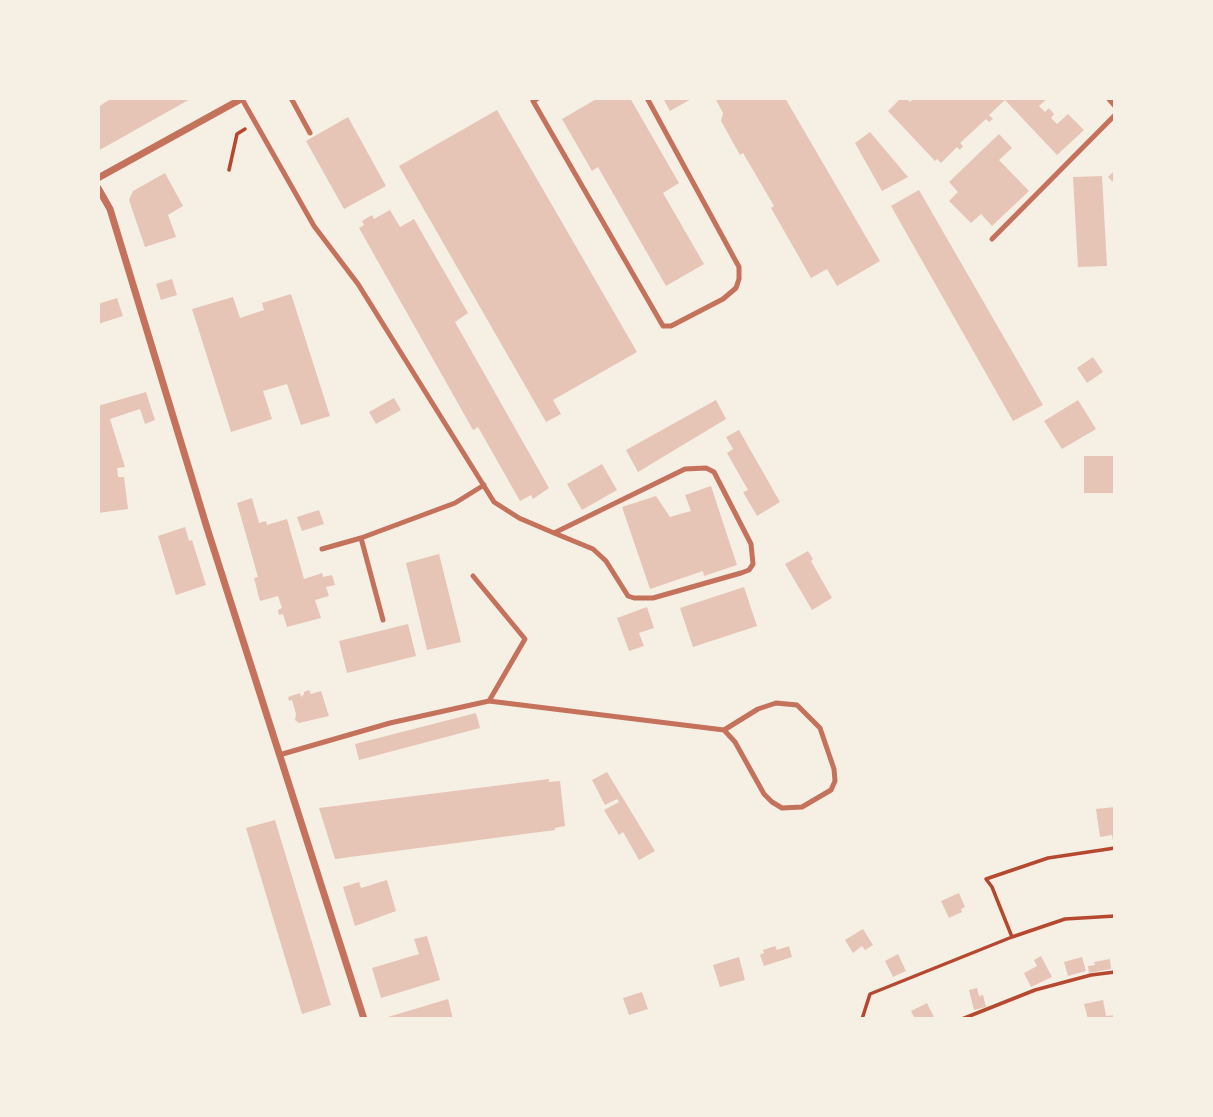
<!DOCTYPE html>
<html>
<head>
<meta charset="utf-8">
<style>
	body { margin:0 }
	#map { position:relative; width:1213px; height:1117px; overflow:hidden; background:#f6efe4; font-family:Overpass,sans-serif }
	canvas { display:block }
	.frame { position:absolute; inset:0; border:100px solid #f6efe4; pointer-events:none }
</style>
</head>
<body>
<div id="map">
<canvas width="1213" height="1117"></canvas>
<div class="frame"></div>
</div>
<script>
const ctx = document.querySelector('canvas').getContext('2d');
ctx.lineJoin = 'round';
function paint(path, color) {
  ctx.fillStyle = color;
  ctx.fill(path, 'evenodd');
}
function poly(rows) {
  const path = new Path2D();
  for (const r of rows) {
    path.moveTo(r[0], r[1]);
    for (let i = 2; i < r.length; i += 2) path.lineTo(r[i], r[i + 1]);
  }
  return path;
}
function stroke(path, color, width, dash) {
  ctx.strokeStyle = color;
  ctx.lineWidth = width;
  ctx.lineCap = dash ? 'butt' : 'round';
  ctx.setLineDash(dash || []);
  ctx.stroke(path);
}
const building = poly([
	[112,98,192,98,98,151,98,107],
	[598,98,630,98,679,183,663,193,704,264,666,286,598,167,592,171,562,119],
	[663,98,693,98,670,111],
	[715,98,785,98,880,261,837,286,827,269,811,278,771,208,774,206,743,153,740,155,721,121,723,113],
	[901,98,906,98,910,102,914,98,1048,98,1039,106,1045,112,1049,108,1054,114,1051,118,1057,124,1068,114,1084,130,1057,155,1005,100,989,115,993,119,989,122,986,119,960,143,963,146,960,150,957,147,941,163,937,159,935,161,888,111],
	[497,110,637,352,553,400,561,414,546,422,399,166],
	[348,117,386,186,344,209,306,141],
	[870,132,908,177,882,191,855,143],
	[999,134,1012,148,999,160,1029,191,992,226,981,214,971,223,949,201,958,192,949,182],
	[1115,170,1115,184,1108,177],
	[165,173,183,206,168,215,176,237,145,247,129,200,133,191],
	[1102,176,1107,266,1078,267,1073,177],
	[919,190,1043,405,1013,421,891,206],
	[390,210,400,227,414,219,468,313,455,322,549,488,533,499,531,495,520,501,478,427,473,430,359,228,364,225,362,221,372,215,374,219],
	[172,279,177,295,161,300,156,284],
	[291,294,330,416,301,425,287,384,263,391,272,419,231,432,192,309,233,297,240,318,264,310,262,303],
	[117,298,123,316,98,324,98,304],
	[1093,357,1103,372,1087,383,1077,368],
	[146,392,155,420,145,424,140,409,110,419,125,467,117,468,118,477,124,477,128,509,98,513,98,406],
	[394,398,401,410,376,424,369,412],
	[716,400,726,419,638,472,626,450],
	[1078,400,1096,429,1062,449,1044,421],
	[739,430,780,502,757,516,743,492,748,490,727,453,733,449,726,437],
	[1084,456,1115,456,1115,493,1084,493],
	[602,464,617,490,582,510,567,484],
	[711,486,737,565,704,576,703,571,650,589,622,507,656,496,670,517,691,511,685,495],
	[252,498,259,523,266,521,267,525,287,519,304,579,322,573,323,577,332,575,335,585,326,587,329,596,315,600,321,618,287,627,283,614,279,615,278,610,282,608,278,596,260,601,254,578,258,577,237,503],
	[319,510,324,524,302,531,297,517],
	[185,527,189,541,192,540,206,585,176,595,158,536],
	[808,551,813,559,811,561,832,598,812,610,785,564],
	[439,554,461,642,427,650,406,563],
	[744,587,757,626,693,647,680,608],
	[647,607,654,628,639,633,644,646,629,651,617,618],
	[408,624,416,656,347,673,339,641],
	[309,690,311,694,321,691,329,716,299,723,295,720,296,714,292,700,289,701,288,697,300,693,301,697,304,694,304,692],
	[476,713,480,728,359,760,355,744],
	[607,772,655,851,639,860,623,832,619,835,604,810,619,802,617,799,605,805,592,780],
	[549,779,549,782,560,781,565,826,555,828,555,830,335,859,319,808],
	[1115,807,1115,842,1113,842,1112,835,1100,837,1096,809],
	[275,820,331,1005,302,1014,246,828],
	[387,880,396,911,355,926,343,887,359,882,361,888],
	[959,893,965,907,961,909,962,912,949,918,941,901],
	[863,929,873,945,865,950,862,946,853,953,845,940],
	[427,936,440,980,381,998,372,968,419,954,414,939],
	[775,946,777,950,789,946,792,957,764,966,760,955,764,953,763,950],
	[898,954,906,971,893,977,885,961],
	[1041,956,1052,977,1031,987,1024,973,1037,966,1034,960],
	[739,957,745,980,720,987,713,965],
	[1082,957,1086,971,1068,976,1064,962],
	[1110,959,1111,969,1089,973,1088,966,1095,965,1094,962],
	[977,988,979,996,983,995,986,1007,974,1010,969,990],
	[642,992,648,1009,629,1015,623,998],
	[448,999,453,1019,389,1019,388,1017],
	[1103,1000,1106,1016,1115,1015,1115,1019,1088,1019,1084,1004],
	[927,1003,935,1019,915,1019,911,1011]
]);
const path = poly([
	[229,170,237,134,245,129],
	[1012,937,992,887,986,879,1048,858,1115,848],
	[862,1019,870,994,1012,937,1065,919,1115,916],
	[962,1019,1035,990,1091,975,1115,972]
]);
const service = poly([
	[291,98,310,133],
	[538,98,533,101,663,326,671,326,723,299,736,288,739,279,739,267,647,98],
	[1108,98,1115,106],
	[242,99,314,226,358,284,494,502,519,518,554,533,593,549,606,561,628,596,634,598,653,598,741,573,749,570,753,564,751,544,714,472,706,468,685,469,554,533],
	[992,239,1115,115],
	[361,538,383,620],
	[322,549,361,538,455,503,484,485],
	[473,576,525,639,489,701],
	[279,755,390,723,489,701,724,730,735,742,764,794,772,802,782,808,802,807,831,790,835,781,834,769,820,728,797,705,776,703,758,709,724,730]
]);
const minor = poly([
	[98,178,243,98],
	[98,188,110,209,207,528,364,1019]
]);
paint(building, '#e6c5b7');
stroke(path, '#b5482f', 3.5);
stroke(service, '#c5725c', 5);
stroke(minor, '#c5725c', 7);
</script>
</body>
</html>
